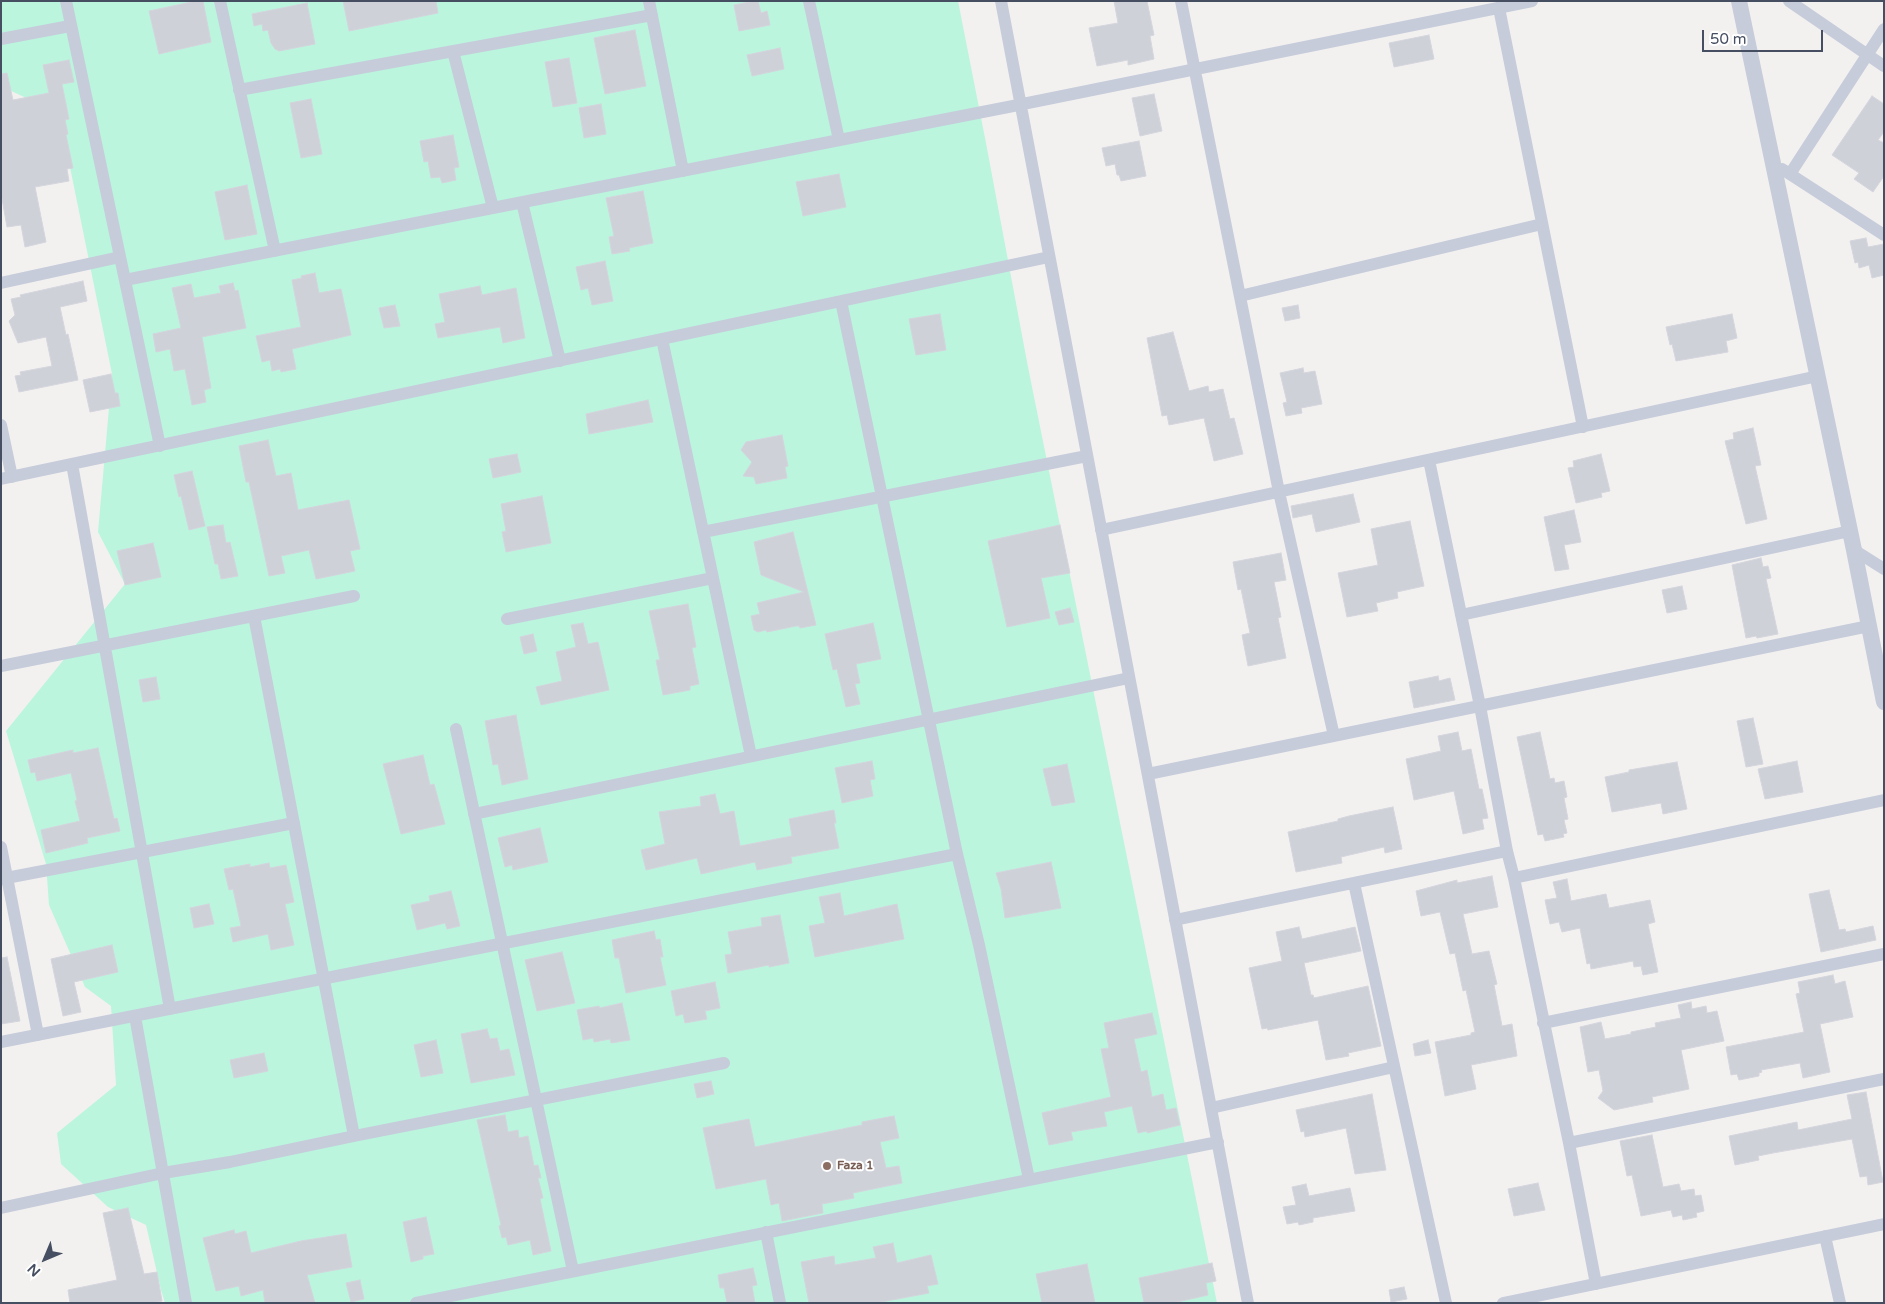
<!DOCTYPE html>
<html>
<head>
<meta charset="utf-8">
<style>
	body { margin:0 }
	#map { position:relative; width:1885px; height:1304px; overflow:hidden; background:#f3f1f0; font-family:"Varela Round",sans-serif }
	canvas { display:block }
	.frame { position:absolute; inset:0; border:2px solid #464e61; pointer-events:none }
	.north { position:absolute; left:20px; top:1234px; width:50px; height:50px; -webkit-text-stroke:4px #fff; paint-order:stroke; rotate:225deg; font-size:14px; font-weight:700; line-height:20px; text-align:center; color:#464e61 }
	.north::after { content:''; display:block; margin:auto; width:18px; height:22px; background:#464e61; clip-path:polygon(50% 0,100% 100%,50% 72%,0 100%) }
	.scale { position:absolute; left:1702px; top:30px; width:121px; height:22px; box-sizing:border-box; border:2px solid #464e61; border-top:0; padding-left:6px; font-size:15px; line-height:18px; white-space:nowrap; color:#464e61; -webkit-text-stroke:4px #fff; paint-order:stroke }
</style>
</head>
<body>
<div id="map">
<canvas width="1885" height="1304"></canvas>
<div class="frame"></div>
<div class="north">N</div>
<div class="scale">50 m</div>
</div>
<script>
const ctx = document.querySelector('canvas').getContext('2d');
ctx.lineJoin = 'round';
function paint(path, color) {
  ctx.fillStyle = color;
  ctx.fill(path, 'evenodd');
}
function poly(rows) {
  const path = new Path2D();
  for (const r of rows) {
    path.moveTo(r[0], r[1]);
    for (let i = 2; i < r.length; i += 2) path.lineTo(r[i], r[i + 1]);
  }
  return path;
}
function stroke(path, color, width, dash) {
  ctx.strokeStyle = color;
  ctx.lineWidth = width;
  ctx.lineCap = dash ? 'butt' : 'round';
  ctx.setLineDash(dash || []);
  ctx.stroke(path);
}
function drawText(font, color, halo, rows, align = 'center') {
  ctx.font = font + ' "Varela Round",sans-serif';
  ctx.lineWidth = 4;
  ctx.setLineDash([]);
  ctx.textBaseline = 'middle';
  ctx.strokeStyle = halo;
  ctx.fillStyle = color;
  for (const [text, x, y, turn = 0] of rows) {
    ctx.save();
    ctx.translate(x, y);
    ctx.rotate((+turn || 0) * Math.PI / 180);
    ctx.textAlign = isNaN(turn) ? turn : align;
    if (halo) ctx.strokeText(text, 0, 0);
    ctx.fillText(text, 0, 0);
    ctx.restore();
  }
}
const green = poly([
	[1,1,958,1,986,143,1028,367,1217,1303,165,1303,161,1290,146,1225,108,1207,61,1164,57,1133,116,1085,111,1006,85,987,49,905,46,864,6,731,125,584,98,532,112,374,59,113,9,90,1,84]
]);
const building = poly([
	[196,1,203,1,211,42,159,54,149,11,196,1],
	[343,1,436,1,438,13,349,31,343,1],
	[754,1,758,1,761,13,767,11,770,25,739,31,734,5,754,1],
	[1114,1,1147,1,1154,35,1150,36,1154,59,1128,65,1128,60,1097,66,1089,28,1118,23,1114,1],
	[307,3,315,44,279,51,275,49,271,43,268,30,263,31,262,24,254,26,252,14,307,3],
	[635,30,646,86,605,94,594,38,635,30],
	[1429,35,1434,59,1394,67,1389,43,1429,35],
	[780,48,784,69,752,76,747,55,780,48],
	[569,58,577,103,553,107,545,62,569,58],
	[69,60,74,82,62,84,69,119,65,120,68,134,66,135,73,168,67,169,69,181,35,187,46,242,25,247,21,225,7,227,1,193,1,74,7,73,13,100,49,93,43,65,69,60],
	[1154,94,1162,131,1140,136,1132,98,1154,94],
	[1872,96,1884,104,1884,132,1878,140,1884,143,1884,176,1873,192,1854,179,1859,173,1832,155,1872,96],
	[311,99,322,154,301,158,290,103,311,99],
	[601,104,606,134,584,138,579,108,601,104],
	[453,135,459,167,454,168,456,180,442,183,440,177,431,178,428,161,424,162,420,141,453,135],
	[1139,141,1146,176,1121,181,1119,175,1117,175,1115,164,1106,166,1102,148,1139,141],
	[839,174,846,207,803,216,796,182,839,174],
	[247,185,257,234,225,240,215,192,247,185],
	[643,191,653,243,629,248,630,251,612,254,609,237,614,236,606,198,643,191],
	[1866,238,1868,247,1884,244,1884,275,1872,278,1869,265,1859,268,1858,262,1855,263,1850,241,1866,238],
	[605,261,613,301,592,305,588,288,581,290,576,267,605,261],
	[315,273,319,293,341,289,351,335,292,349,296,369,281,372,280,369,272,371,270,360,262,362,256,336,301,327,292,280,302,278,301,276,315,273],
	[83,281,87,301,60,307,66,335,68,334,78,380,19,392,15,376,21,375,20,372,52,366,46,337,18,343,9,321,15,315,11,299,21,297,20,295,83,281],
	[233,283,235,291,238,290,246,328,202,337,211,388,204,390,206,402,192,405,185,369,174,371,170,349,156,352,153,334,181,328,172,288,191,284,194,298,221,293,219,286,233,283],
	[480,286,482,295,516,288,525,338,503,343,500,327,438,338,435,324,445,322,439,294,480,286],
	[395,305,400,326,384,328,379,308,395,305],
	[1298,305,1300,318,1285,321,1282,308,1298,305],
	[940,314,946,350,916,355,909,319,940,314],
	[1732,314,1737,338,1726,341,1728,352,1676,361,1672,344,1670,345,1666,327,1732,314],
	[1173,332,1189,391,1208,386,1209,392,1223,389,1230,419,1234,418,1243,454,1214,461,1204,418,1169,425,1167,415,1162,416,1147,338,1173,332],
	[1303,368,1304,373,1315,371,1322,404,1301,408,1302,413,1286,416,1283,403,1287,402,1280,373,1303,368],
	[111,374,115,393,118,393,120,406,90,412,83,380,111,374],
	[648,400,653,422,589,434,586,414,648,400],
	[1753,428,1761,465,1755,466,1767,519,1746,524,1725,441,1734,439,1733,433,1753,428],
	[782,435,788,466,785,467,787,478,756,484,754,477,743,476,752,462,741,450,746,442,782,435],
	[268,440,276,476,291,473,298,510,349,500,360,549,350,551,355,571,316,579,309,550,281,556,285,573,269,576,249,482,246,482,239,446,268,440],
	[517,454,521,472,493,478,489,459,517,454],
	[1601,454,1610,491,1601,493,1602,497,1576,503,1568,468,1574,467,1573,461,1601,454],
	[192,471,205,526,189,530,181,496,179,497,174,475,192,471],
	[1353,494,1360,522,1316,532,1312,514,1293,518,1291,506,1353,494],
	[542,496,551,543,506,552,502,532,506,531,501,504,542,496],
	[1574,510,1581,542,1564,545,1569,569,1555,571,1544,517,1574,510],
	[1410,521,1424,586,1397,592,1398,598,1376,603,1378,611,1347,617,1338,573,1378,565,1371,529,1410,521],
	[223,525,226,543,230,542,238,576,221,579,218,564,215,564,207,527,223,525],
	[1060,525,1070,573,1041,578,1050,618,1007,627,988,541,1060,525],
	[793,532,816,625,800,628,799,626,796,626,767,632,766,630,758,632,754,630,751,616,760,614,757,603,804,592,761,575,754,542,793,532],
	[153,543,161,577,125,585,117,551,153,543],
	[1281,553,1286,580,1274,582,1281,617,1278,618,1286,658,1248,666,1242,635,1250,633,1241,589,1238,590,1233,562,1281,553],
	[1761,558,1763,567,1768,566,1771,578,1766,579,1778,634,1757,638,1756,636,1746,638,1732,565,1761,558],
	[1682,586,1687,609,1667,613,1662,590,1682,586],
	[688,604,696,647,692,648,699,684,690,686,690,690,663,695,656,660,660,660,649,611,688,604],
	[1070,608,1074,622,1059,625,1055,612,1070,608],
	[583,623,588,644,598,642,609,690,541,705,536,687,562,681,556,652,576,647,571,625,583,623],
	[873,623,881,659,856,664,860,683,855,684,860,704,846,707,837,669,833,670,825,634,873,623],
	[533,634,537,651,524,654,520,637,533,634],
	[1438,676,1439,681,1450,678,1455,700,1414,708,1409,682,1438,676],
	[156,677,160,699,143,702,139,680,156,677],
	[516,715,528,779,502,785,498,764,493,765,485,721,516,715],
	[1753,718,1763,764,1746,767,1737,721,1753,718],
	[1458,732,1462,751,1471,749,1479,789,1482,789,1488,818,1482,819,1484,829,1463,834,1454,791,1414,800,1406,759,1441,751,1438,736,1458,732],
	[1540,732,1550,779,1554,778,1555,783,1564,781,1567,797,1564,798,1568,819,1564,820,1567,833,1563,834,1564,837,1545,841,1543,834,1538,835,1517,737,1540,732],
	[98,748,114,819,117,818,120,831,87,838,88,843,46,853,41,830,80,821,75,801,77,800,71,773,37,781,35,772,31,773,28,760,73,750,73,753,98,748],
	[423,755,430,785,434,784,445,824,401,834,383,764,423,755],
	[872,761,875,779,870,780,873,796,842,803,835,768,872,761],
	[1797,761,1803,792,1765,799,1758,769,1797,761],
	[1677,762,1687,809,1663,814,1661,803,1612,812,1605,777,1629,772,1629,770,1677,762],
	[1067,764,1075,802,1052,806,1043,769,1067,764],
	[715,794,720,814,734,811,740,846,792,836,789,819,834,810,836,823,834,823,839,848,791,857,792,863,757,870,755,862,701,874,697,858,646,870,641,850,665,844,659,812,701,806,700,797,715,794],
	[1393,807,1402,849,1385,853,1384,847,1341,857,1342,863,1296,872,1288,832,1338,821,1338,819,1349,816,1393,807],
	[540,828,548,862,513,870,512,865,505,867,498,838,540,828],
	[1051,862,1061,908,1005,918,1001,889,996,873,1051,862],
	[269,863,270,868,286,865,294,902,285,904,294,945,271,950,268,934,233,942,230,928,241,926,233,889,229,890,224,869,250,864,250,867,269,863],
	[1492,876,1498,907,1463,914,1472,954,1489,951,1497,984,1494,985,1502,1026,1512,1024,1517,1056,1471,1065,1476,1089,1445,1096,1435,1042,1471,1035,1471,1033,1475,1032,1466,990,1463,991,1455,953,1450,954,1440,912,1421,916,1416,891,1457,880,1457,883,1492,876],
	[1567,879,1571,901,1606,894,1609,908,1650,900,1655,922,1648,924,1658,972,1643,975,1641,966,1634,967,1633,961,1591,969,1590,963,1587,964,1580,928,1562,932,1559,922,1550,924,1545,900,1557,898,1553,882,1567,879],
	[1829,890,1839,930,1845,929,1846,932,1873,926,1876,940,1821,952,1809,894,1829,890],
	[451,891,460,926,447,929,445,923,417,930,411,905,430,901,429,896,451,891],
	[840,893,844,916,897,904,904,939,815,957,809,926,825,923,819,897,840,893],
	[209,904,214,924,194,928,190,908,209,904],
	[780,915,789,963,769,967,769,965,728,973,725,955,732,954,728,932,762,926,761,918,780,915],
	[1299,927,1302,939,1355,927,1361,951,1304,963,1311,995,1313,995,1314,998,1368,986,1381,1046,1348,1053,1349,1056,1326,1060,1318,1020,1268,1030,1267,1028,1262,1029,1249,968,1282,961,1276,932,1299,927],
	[654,931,656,940,660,939,663,957,660,957,666,985,626,993,619,958,615,958,612,940,654,931],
	[112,945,118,972,74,982,81,1012,63,1016,51,959,112,945],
	[562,952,575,1003,537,1011,525,960,562,952],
	[7,957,20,1021,1,1024,1,958,7,957],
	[1833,975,1835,984,1845,981,1853,1017,1820,1024,1830,1072,1803,1078,1800,1063,1761,1070,1762,1072,1759,1073,1759,1076,1739,1080,1737,1074,1731,1075,1726,1047,1804,1032,1796,994,1800,993,1798,982,1833,975],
	[715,982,720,1008,705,1011,707,1019,685,1023,683,1014,676,1016,671,991,715,982],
	[1691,1002,1692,1009,1706,1006,1707,1013,1717,1011,1724,1041,1681,1050,1689,1089,1652,1097,1653,1102,1614,1110,1598,1098,1603,1091,1599,1070,1588,1072,1580,1027,1601,1022,1605,1039,1631,1034,1631,1032,1656,1027,1655,1023,1681,1018,1678,1005,1691,1002],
	[622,1003,630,1040,611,1043,610,1039,594,1042,593,1038,583,1040,577,1010,599,1006,600,1008,622,1003],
	[1152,1013,1157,1034,1134,1039,1141,1072,1147,1070,1152,1097,1163,1094,1166,1110,1176,1108,1180,1125,1147,1133,1147,1131,1138,1133,1132,1106,1104,1112,1107,1126,1071,1132,1073,1140,1049,1145,1042,1113,1111,1097,1101,1049,1109,1048,1104,1023,1152,1013],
	[487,1029,490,1039,497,1038,500,1051,509,1049,515,1075,471,1083,461,1034,487,1029],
	[436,1040,443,1073,421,1077,414,1045,436,1040],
	[1428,1040,1431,1053,1415,1056,1413,1044,1428,1040],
	[264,1053,268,1071,234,1078,230,1060,264,1053],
	[711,1081,714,1094,697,1098,694,1084,711,1081],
	[1866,1092,1883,1182,1868,1185,1867,1176,1860,1177,1852,1139,1773,1153,1758,1156,1759,1160,1735,1165,1729,1136,1797,1122,1798,1130,1852,1119,1847,1095,1866,1092],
	[1372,1094,1386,1170,1355,1174,1346,1128,1305,1137,1304,1131,1301,1132,1296,1110,1372,1094],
	[505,1115,508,1132,518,1130,519,1138,528,1136,534,1166,538,1165,541,1178,538,1178,543,1198,540,1199,551,1251,533,1255,530,1240,508,1245,506,1237,502,1238,499,1226,501,1225,477,1120,505,1115],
	[894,1116,899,1138,880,1142,886,1168,899,1166,902,1183,853,1193,854,1198,822,1204,823,1213,782,1221,779,1203,771,1205,766,1179,716,1189,703,1128,749,1119,755,1147,862,1125,862,1122,894,1116],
	[1652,1135,1663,1187,1679,1184,1681,1191,1694,1189,1695,1196,1701,1195,1704,1211,1696,1213,1697,1217,1683,1220,1682,1215,1673,1217,1671,1210,1641,1216,1632,1175,1627,1176,1620,1141,1652,1135],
	[1538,1183,1545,1210,1514,1216,1508,1189,1538,1183],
	[1306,1184,1309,1196,1350,1188,1355,1211,1313,1218,1313,1222,1299,1225,1298,1222,1287,1224,1283,1207,1296,1205,1292,1187,1306,1184],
	[128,1208,144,1274,157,1272,162,1301,152,1303,70,1303,68,1290,117,1280,103,1213,128,1208],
	[426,1217,434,1254,423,1256,423,1259,411,1262,403,1222,426,1217],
	[234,1230,235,1234,246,1231,251,1253,301,1241,346,1234,352,1267,307,1275,315,1303,265,1303,263,1290,241,1296,239,1286,216,1291,203,1238,234,1230],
	[893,1243,897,1263,931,1255,938,1284,927,1286,929,1293,876,1303,809,1303,801,1262,834,1256,835,1265,876,1258,873,1247,893,1243],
	[1212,1263,1216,1281,1206,1283,1208,1295,1173,1303,1144,1303,1139,1278,1212,1263],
	[1087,1264,1095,1303,1042,1303,1036,1274,1087,1264],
	[753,1268,757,1285,752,1286,755,1303,727,1303,724,1288,720,1288,718,1275,753,1268],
	[360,1280,364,1299,351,1302,346,1283,360,1280],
	[1404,1287,1407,1299,1391,1302,1389,1290,1404,1287]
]);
const minor = poly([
	[66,1,160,446],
	[220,1,275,251],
	[649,1,683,171],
	[809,1,839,140],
	[1001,1,1248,1303],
	[1181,1,1279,492,1334,736],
	[1789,1,1884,66],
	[1499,8,1583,427],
	[1,39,70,26],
	[453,51,493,208],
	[239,90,652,15],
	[1782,169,1884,235],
	[1790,174,1884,29],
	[522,202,560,361],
	[125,280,1008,107,1532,1],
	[1,283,120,257],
	[1240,296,1542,224],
	[841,301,957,854,979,945,1029,1179],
	[662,339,751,756],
	[1,425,12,477],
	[1429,460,1480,706,1507,851,1514,878,1569,1143,1596,1284],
	[72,464,170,1009],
	[1,479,1049,257],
	[1101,530,1818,376],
	[703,532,1087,456],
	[1854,550,1884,569],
	[1461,615,1850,531],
	[254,616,354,1136],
	[507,619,713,578],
	[1,666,354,596],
	[456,729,573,1271],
	[1148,774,1869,626],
	[474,814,1129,678],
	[1,847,38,1035],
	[1514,878,1884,800],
	[1,879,294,823],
	[1354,883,1446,1303],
	[1175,920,1507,851],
	[135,1016,186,1303],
	[1543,1023,1884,954],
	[1,1042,957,854],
	[1211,1108,1394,1067],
	[1569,1143,1884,1079],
	[1,1208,163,1173,230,1162,354,1136,724,1063],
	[766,1232,780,1303],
	[1825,1236,1840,1303],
	[416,1303,1218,1142],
	[1503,1303,1884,1224]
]);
const tertiary = poly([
	[1739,1,1854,550,1884,702]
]);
const markers = [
	[827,1166,5,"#8d6e63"]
];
const educationNames = [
	["Faza 1",837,1166]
];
paint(green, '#bbf5de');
paint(building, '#cfd1d9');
stroke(building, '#d4d5dd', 1);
stroke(minor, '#c6ccda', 12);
stroke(tertiary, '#c6ccda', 16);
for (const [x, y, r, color] of markers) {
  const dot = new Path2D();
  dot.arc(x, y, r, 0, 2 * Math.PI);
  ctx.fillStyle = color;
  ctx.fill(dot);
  stroke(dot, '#fff', 2);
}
drawText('bold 12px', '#785e54', '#fff', educationNames, 'left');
</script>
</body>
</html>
